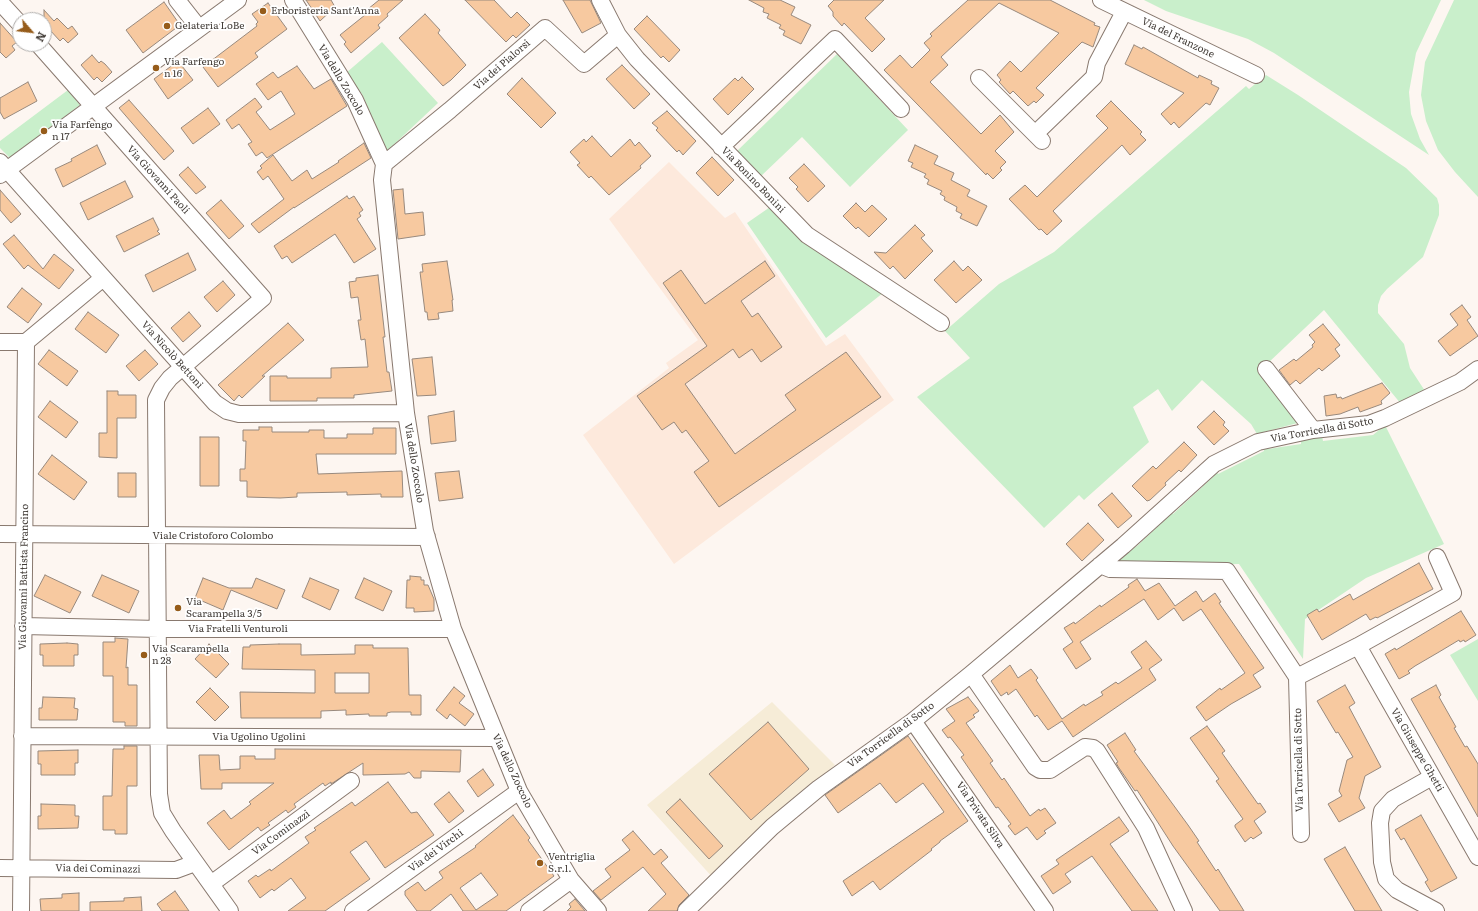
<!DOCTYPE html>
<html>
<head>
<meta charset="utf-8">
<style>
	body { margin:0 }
	#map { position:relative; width:1478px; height:911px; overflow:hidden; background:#fdf6f1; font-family:Literata,serif }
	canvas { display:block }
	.north { position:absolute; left:12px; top:12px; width:40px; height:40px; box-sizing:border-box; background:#fff; border:1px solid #b3b1af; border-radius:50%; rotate:118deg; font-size:11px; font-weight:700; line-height:16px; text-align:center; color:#413b36 }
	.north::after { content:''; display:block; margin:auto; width:14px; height:18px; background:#965c1a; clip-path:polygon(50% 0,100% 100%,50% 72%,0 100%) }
</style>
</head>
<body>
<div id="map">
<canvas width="1478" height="911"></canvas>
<div class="north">N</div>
</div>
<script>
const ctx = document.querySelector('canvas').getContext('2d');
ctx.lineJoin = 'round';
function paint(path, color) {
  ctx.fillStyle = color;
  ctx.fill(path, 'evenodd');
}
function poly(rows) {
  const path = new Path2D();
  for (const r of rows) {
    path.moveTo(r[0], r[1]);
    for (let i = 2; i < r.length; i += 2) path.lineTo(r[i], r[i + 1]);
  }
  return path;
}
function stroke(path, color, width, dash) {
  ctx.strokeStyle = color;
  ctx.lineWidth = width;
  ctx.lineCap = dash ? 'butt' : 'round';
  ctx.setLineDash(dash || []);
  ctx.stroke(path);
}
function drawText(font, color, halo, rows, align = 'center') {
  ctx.font = font + ' Literata,serif';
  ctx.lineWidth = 3.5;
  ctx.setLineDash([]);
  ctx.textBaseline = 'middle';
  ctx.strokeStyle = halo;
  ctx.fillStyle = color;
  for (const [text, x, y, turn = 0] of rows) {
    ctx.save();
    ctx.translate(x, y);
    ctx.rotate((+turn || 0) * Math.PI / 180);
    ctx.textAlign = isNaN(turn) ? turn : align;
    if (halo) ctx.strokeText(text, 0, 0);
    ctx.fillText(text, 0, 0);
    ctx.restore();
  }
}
const industrial = poly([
	[772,702,835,765,750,839,714,879,647,805]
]);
const built = poly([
	[669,162,725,218,735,212,826,346,845,334,894,400,674,564,583,435,669,368,666,363,698,340,609,219]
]);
const green = poly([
	[1144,0,1441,0,1416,53,1409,92,1411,114,1420,139,1429,155,1274,53,1248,39,1166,11],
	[1454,0,1478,0,1478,197,1455,172,1438,150,1426,121,1421,95,1425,62],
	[382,42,438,103,387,151,362,94,346,73],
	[837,54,908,130,850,187,802,137,760,177,737,151],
	[1266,75,1298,95,1406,168,1437,198,1439,205,1439,215,1423,257,1387,289,1381,296,1378,305,1378,313,1404,344,1410,368,1425,391,1401,404,1324,310,1267,364,1301,422,1257,434,1251,424,1202,380,1172,411,1158,389,1133,407,1149,442,1084,500,1079,495,1044,528,917,397,970,358,945,331,999,284,1054,252,1246,86,1249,89],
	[68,90,80,105,10,158,0,148,0,141],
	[773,205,883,293,826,338,747,223],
	[1385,425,1444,544,1366,578,1305,619,1303,659,1239,564,1174,565,1111,562,1127,548,1130,551,1138,545,1168,517,1166,514,1169,510,1173,514,1214,476,1211,473,1216,470,1218,474,1264,451,1263,446,1267,445,1268,449,1301,444,1301,439,1322,436,1323,441,1373,435],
	[1478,639,1478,701,1450,655]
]);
const building = poly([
	[306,0,331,0,335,7,320,21,306,0],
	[379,0,403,0,387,14,388,16,378,25,380,28,351,53,344,44,346,42,340,35,370,11,368,9,379,0],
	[465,0,494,0,511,18,517,12,530,25,516,38,513,35,506,42,465,0],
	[563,0,590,0,601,23,582,33,563,0],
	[749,0,780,0,795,7,791,15,811,25,801,44,783,35,785,31,779,28,781,25,767,18,769,14,763,12,764,8,749,0],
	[834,0,884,0,865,18,885,39,872,52,844,23,842,26,833,16,833,12,828,6,834,0],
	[968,0,1050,0,1095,23,1094,25,1100,27,1093,47,1082,42,1036,88,1044,95,1036,103,1034,101,1028,106,1013,91,1010,94,999,82,1001,80,997,75,1010,61,1021,72,1059,33,999,3,941,57,948,65,930,82,981,134,1000,115,1014,132,995,151,1006,162,1000,168,1002,170,993,179,987,173,986,175,884,70,900,55,912,68,930,50,924,43,932,36,930,34,968,0],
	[164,2,180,25,143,53,126,30,164,2],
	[268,3,287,29,255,53,258,57,218,87,203,67,257,26,256,24,258,22,252,14,268,3],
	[44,10,54,21,57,18,68,29,72,26,78,34,68,43,63,38,60,41,49,29,44,34,44,10],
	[425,14,440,30,438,33,466,65,451,80,443,86,399,38,425,14],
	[647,16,680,50,669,62,663,56,661,58,634,29,647,16],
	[0,23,17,42,12,46,15,50,6,58,0,52,0,23],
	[1134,45,1142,49,1143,47,1198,78,1199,75,1212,81,1211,84,1219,88,1210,105,1206,103,1179,128,1174,122,1171,125,1161,114,1184,93,1125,64,1134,45],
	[92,55,99,63,101,61,105,64,112,72,102,82,97,77,94,80,81,65,92,55],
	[178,61,193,80,168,99,154,79,178,61],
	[622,65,650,94,634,109,606,79,622,65],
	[297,66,314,89,331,79,347,106,267,158,262,152,256,156,248,144,252,142,239,124,232,129,226,120,255,98,262,107,256,112,270,130,295,114,281,91,268,100,256,84,273,72,278,78,297,66],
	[742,77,754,89,728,115,713,99,735,78,738,81,742,77],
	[522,78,556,113,541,128,507,94,522,78],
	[28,82,37,101,4,119,0,112,0,98,28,82],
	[129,100,174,151,164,160,119,108,129,100],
	[1111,101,1142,132,1140,134,1146,140,1130,155,1122,145,1053,211,1062,221,1047,235,1041,229,1039,230,1009,199,1025,185,1037,197,1108,128,1096,116,1111,101],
	[208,108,220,124,193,144,181,128,208,108],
	[667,111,696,141,683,155,679,150,677,152,656,130,658,128,652,123,667,111],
	[592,136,611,157,630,139,635,146,639,142,651,156,640,166,641,168,609,195,591,176,589,178,577,165,580,163,570,152,584,139,586,142,592,136],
	[364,143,371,158,294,208,294,207,259,233,251,224,284,199,268,176,263,180,257,172,262,168,260,166,273,155,292,181,307,170,312,179,339,162,338,161,364,143],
	[97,145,106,164,63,187,55,169,72,161,71,159,97,145],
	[915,145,938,156,934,164,954,173,951,180,970,190,967,196,987,206,977,226,960,218,962,214,956,211,957,207,944,200,945,197,940,194,942,191,927,184,929,180,924,177,926,174,911,167,913,163,908,161,915,145],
	[712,157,734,180,718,196,696,173,712,157],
	[804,164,825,186,808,202,796,189,798,187,789,178,804,164],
	[188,167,206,187,196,194,179,175,188,167],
	[125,181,133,197,88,220,80,203,125,181],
	[403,189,405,214,423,212,425,235,398,239,393,190,403,189],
	[0,190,21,214,11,223,0,210,0,190],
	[347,196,349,199,354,196,363,210,359,213,361,216,357,219,376,249,354,263,335,234,292,263,287,256,282,259,274,246,347,196],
	[221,200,244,226,229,239,206,213,221,200],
	[856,203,865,212,872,205,887,219,869,237,858,227,856,229,843,216,856,203],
	[153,218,159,230,157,231,160,234,124,252,116,236,153,218],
	[915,225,925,235,921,238,933,251,905,279,893,266,890,269,874,252,886,253,915,225],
	[14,235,43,269,54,254,74,270,59,289,28,265,24,269,3,244,14,235],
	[188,253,196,270,153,292,145,275,188,253],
	[447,261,453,300,452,300,453,311,438,313,439,319,428,320,427,312,425,312,420,272,423,272,422,264,447,261],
	[765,261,775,276,741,301,752,317,758,313,782,347,761,362,752,349,739,358,733,349,685,384,735,454,796,410,785,395,846,352,881,397,719,507,694,472,709,461,686,430,682,433,674,422,662,430,637,396,707,346,663,283,681,270,705,304,765,261],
	[954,261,963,271,968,266,982,280,956,303,934,280,954,261],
	[378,275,385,337,383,337,387,372,389,372,392,391,354,395,354,398,317,398,317,401,270,401,270,376,287,376,287,378,331,378,331,368,368,367,365,339,361,340,358,320,361,320,358,297,351,298,349,282,356,281,356,278,378,275],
	[223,281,235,295,217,312,204,297,223,281],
	[22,288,42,304,28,323,7,307,22,288],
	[1462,305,1471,317,1467,320,1478,336,1450,356,1438,341,1458,325,1450,314,1462,305],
	[88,312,119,335,106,353,75,329,88,312],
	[189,312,201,326,183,342,171,328,189,312],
	[288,323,304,340,262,376,265,376,242,398,239,395,234,401,218,385,288,323],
	[1323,324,1340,345,1335,349,1340,356,1322,371,1319,368,1300,384,1296,380,1290,385,1279,370,1294,359,1296,361,1313,347,1312,345,1315,342,1309,335,1323,324],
	[49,350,78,371,67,386,38,364,49,350],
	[145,350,158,364,139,381,126,366,145,350],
	[432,357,436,395,417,396,412,359,432,357],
	[1382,383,1390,393,1381,401,1382,404,1360,412,1358,407,1340,414,1326,416,1324,396,1336,394,1337,398,1341,397,1342,399,1382,383],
	[107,391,118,391,118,395,136,395,136,418,117,418,117,458,99,457,99,433,107,433,107,391],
	[50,401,78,422,66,438,38,417,50,401],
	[454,411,456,441,431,444,428,416,454,411],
	[1214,411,1225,422,1223,425,1229,431,1214,445,1197,427,1214,411],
	[259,427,272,427,272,432,309,432,309,430,324,430,324,438,347,438,347,434,373,434,373,428,396,428,396,454,316,454,318,474,402,471,403,497,381,497,381,494,347,495,347,492,297,493,297,497,280,498,247,497,247,481,240,481,240,469,245,469,246,441,243,441,243,430,259,430,259,427],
	[200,437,219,437,219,486,200,486,200,437],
	[1184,442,1197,455,1181,472,1179,470,1165,483,1166,485,1150,500,1147,501,1132,486,1153,466,1156,469,1184,442],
	[52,455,87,482,74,500,38,474,52,455],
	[459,471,463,498,439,501,435,473,459,471],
	[118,473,136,473,136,497,118,497,118,473],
	[1112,493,1132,516,1118,528,1098,505,1112,493],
	[1088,523,1104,540,1082,561,1066,544,1088,523],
	[1419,563,1433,589,1377,618,1376,617,1370,620,1366,614,1322,640,1307,615,1317,609,1319,612,1350,594,1353,600,1419,563],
	[45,575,81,592,70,613,34,596,45,575],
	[102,575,139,591,129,613,92,596,102,575],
	[410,576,421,577,421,580,424,580,424,585,428,585,434,599,434,611,414,612,414,608,406,608,407,580,410,580,410,576],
	[203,578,229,588,252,588,256,578,285,590,277,609,231,590,223,610,195,598,203,578],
	[310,578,339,590,330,610,302,597,310,578],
	[364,578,392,591,383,611,355,598,364,578],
	[1137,579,1145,591,1159,583,1175,606,1196,591,1203,602,1215,593,1221,602,1219,603,1264,668,1253,675,1261,687,1231,704,1206,721,1196,707,1220,688,1221,690,1245,673,1201,609,1183,621,1174,608,1158,620,1144,599,1080,642,1091,659,1076,669,1063,649,1073,642,1064,628,1074,622,1075,624,1100,605,1101,607,1129,587,1128,585,1137,579],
	[1461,611,1476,635,1465,642,1464,640,1460,642,1459,640,1439,652,1415,666,1408,671,1410,673,1399,679,1385,654,1395,648,1396,650,1461,611],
	[115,638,128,639,126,668,128,667,128,685,137,685,137,726,125,726,125,722,113,722,113,676,103,676,103,642,115,642,115,638],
	[1146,641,1162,660,1149,669,1156,680,1073,737,1062,721,1048,730,1037,715,1035,717,1016,689,1008,695,1007,692,1001,696,991,681,1010,665,1018,678,1031,669,1038,678,1036,680,1062,719,1084,704,1085,706,1103,695,1101,692,1116,682,1118,684,1142,668,1131,652,1146,641],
	[67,643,78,644,78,655,74,655,74,666,43,666,43,655,40,655,40,644,67,643],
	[209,644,229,664,216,678,195,659,209,644],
	[279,644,301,644,301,655,355,654,355,645,373,645,373,648,408,648,409,695,421,695,421,715,411,715,411,712,391,712,387,713,387,716,369,716,369,714,346,715,346,710,321,711,321,718,241,718,240,692,315,693,315,670,242,669,243,647,250,647,250,645,279,644],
	[335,673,369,673,369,693,335,693,335,673],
	[1345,685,1355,703,1349,707,1381,767,1365,776,1359,798,1365,808,1339,822,1328,804,1342,796,1339,791,1347,760,1353,757,1338,732,1336,733,1317,701,1345,685],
	[1436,685,1441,695,1439,697,1456,727,1454,728,1465,747,1467,746,1478,764,1478,817,1411,699,1436,685],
	[454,687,465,696,459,703,474,714,465,726,450,714,447,719,436,710,454,687],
	[210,688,229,707,215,721,196,702,210,688],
	[43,697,75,698,74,708,78,709,77,720,39,720,39,708,42,708,43,697],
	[968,697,979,711,973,715,975,717,966,723,993,761,990,763,1002,780,1004,778,1030,816,1039,809,1040,811,1045,808,1056,823,1044,831,1046,833,1037,840,1027,827,1015,835,1008,826,1011,824,998,807,996,808,961,757,964,755,950,737,948,738,942,730,955,721,946,709,968,697],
	[768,722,809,769,751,820,709,774,768,722],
	[1207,726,1225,751,1222,753,1258,804,1260,803,1266,812,1254,821,1262,833,1253,839,1251,837,1245,842,1235,827,1235,825,1243,819,1216,781,1219,779,1190,738,1207,726],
	[1125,733,1136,750,1134,751,1188,825,1199,841,1197,842,1216,871,1218,869,1244,911,1220,911,1173,846,1137,790,1135,791,1119,768,1116,763,1118,762,1107,745,1125,733],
	[908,736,968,821,940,841,940,842,931,849,932,850,880,890,873,881,852,896,843,881,944,812,923,783,896,803,880,783,838,813,825,795,908,736],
	[124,746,137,746,137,786,127,786,127,834,115,834,115,830,103,830,103,796,112,796,113,749,124,749,124,746],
	[275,749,461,750,460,772,421,771,421,778,414,778,409,772,405,774,363,775,363,763,331,784,331,782,325,786,323,783,294,804,296,807,288,813,286,810,268,823,270,825,261,831,258,827,229,850,207,823,224,810,231,819,251,804,249,802,274,783,222,783,222,789,201,789,199,755,219,755,220,770,240,769,240,756,255,756,255,759,275,759,275,749],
	[78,750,78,763,75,763,75,775,41,775,41,764,38,764,38,751,78,750],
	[483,769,494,785,478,797,467,781,483,769],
	[388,782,411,813,417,812,434,835,385,868,366,841,350,852,370,879,325,911,288,911,306,898,291,878,274,891,272,889,260,898,248,881,256,875,258,877,270,869,271,871,309,843,305,837,316,830,314,828,352,802,355,806,388,782],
	[449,792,464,811,449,823,434,804,449,792],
	[680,799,723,846,709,859,666,812,680,799],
	[41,804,75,805,75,816,79,816,78,828,38,829,38,816,41,816,41,804],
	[513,815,530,838,528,840,554,876,506,911,463,911,451,894,430,911,417,911,405,895,405,891,418,882,425,891,443,878,439,872,476,847,475,846,513,815],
	[481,873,498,895,476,910,460,888,481,873],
	[1421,815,1457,878,1431,892,1425,882,1428,880,1404,838,1401,840,1395,830,1421,815],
	[1119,817,1129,831,1110,844,1158,911,1132,911,1092,856,1065,874,1071,882,1053,894,1041,876,1059,864,1056,860,1119,817],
	[633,831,654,855,661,849,668,857,661,863,689,895,679,905,677,911,648,911,666,894,643,867,601,900,593,891,611,877,605,869,630,850,622,840,633,831],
	[1345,847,1382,911,1355,911,1324,859,1345,847],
	[175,891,189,911,162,911,157,904,175,891],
	[79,893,79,911,41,911,40,899,62,898,62,894,79,893],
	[141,897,142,911,90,911,90,902,124,901,124,898,141,897],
	[575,899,585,911,567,911,571,907,569,904,575,899]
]);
const minor = poly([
	[177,0,199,28],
	[293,0,355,100,384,164,382,180,406,413,425,531,453,629,519,791,571,880,598,911],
	[600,0,618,35,637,59,807,235,941,323],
	[1101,0,1256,75],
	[0,2,20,24],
	[38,44,263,298,170,378,162,388,156,400,159,794,162,813,173,831,230,911],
	[979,78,1035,134],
	[1042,141,1035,134,1094,77,1097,63,1124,12],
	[721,147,835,39,901,109],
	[0,162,215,403,227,411,239,414,406,413],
	[384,164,450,110,545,28,584,64,618,35],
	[0,175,238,0],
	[0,342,26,342],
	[1266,369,1313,430],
	[0,534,427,537],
	[1100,565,1110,569,1227,571,1297,677,1301,834],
	[23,626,159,629,453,629],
	[1358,646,1478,857],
	[971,674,1035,767,1040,770,1050,770,1085,747,1093,748,1097,751,1146,828,1184,911],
	[1297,677,1358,646,1453,593,1437,557],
	[913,721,1045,911],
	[22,736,496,738],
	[1432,777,1393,799,1382,811,1380,823,1382,862,1386,879,1397,890,1436,911],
	[0,868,176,870,195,863],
	[211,884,351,781],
	[21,911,26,342,103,278],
	[353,911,519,791],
	[529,911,571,880],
	[686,911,772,827,819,788,913,721,971,674,1123,546,1214,464,1258,442,1313,430,1369,424,1385,418,1460,382,1478,369]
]);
const markers = [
	[263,11,4,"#965c1a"],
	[167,26,4,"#965c1a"],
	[156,68,4,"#965c1a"],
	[44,131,4,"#965c1a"],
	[178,608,4,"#965c1a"],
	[144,655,4,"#965c1a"],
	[540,863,4,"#965c1a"]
];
const poiNames = [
	["Erboristeria Sant'Anna",271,11],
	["Gelateria LoBe",175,26],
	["Via Farfengo",164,62],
	["n 16",164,74],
	["Via Farfengo",52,125],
	["n 17",52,137],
	["Via",186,602],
	["Scarampella 3/5",186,614],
	["Via Scarampella",152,649],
	["n 28",152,661],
	["Ventriglia",548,857],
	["S.r.l.",548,869]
];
const streetNames = [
	["Via del Franzone",1178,38,26],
	["Via dei Pialorsi",502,65,-41],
	["Via dello Zoccolo",341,80,59],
	["Via Giovanni Paoli",158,180,48],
	["Via Bonino Bonini",753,180,46],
	["Via Nicolò Bettoni",172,355,48],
	["Via Torricella di Sotto",1322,430,-10],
	["Via dello Zoccolo",414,463,81],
	["Viale Cristoforo Colombo",213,536],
	["Via Giovanni Battista Francino",24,577,-89],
	["Via Fratelli Venturoli",238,629],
	["Via Torricella di Sotto",891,735,-36],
	["Via Ugolino Ugolini",259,737],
	["Via Giuseppe Ghetti",1417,750,60],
	["Via Torricella di Sotto",1299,760,-91],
	["Via dello Zoccolo",512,771,65],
	["Via Privata Silva",980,815,56],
	["Via Cominazzi",281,833,-36],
	["Via dei Virchi",436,851,-36],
	["Via dei Cominazzi",98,869,1]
];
paint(industrial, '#f6ecd7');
paint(built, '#fde9dc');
paint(green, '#c9efcb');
paint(building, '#f7c9a0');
stroke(building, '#98897d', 1);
stroke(minor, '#89796f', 18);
stroke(minor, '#fff', 16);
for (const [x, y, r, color] of markers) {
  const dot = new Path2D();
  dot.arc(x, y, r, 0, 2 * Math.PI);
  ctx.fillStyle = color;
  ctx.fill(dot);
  stroke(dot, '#fff', 1.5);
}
drawText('10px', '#413b36', '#fff', poiNames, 'left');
drawText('10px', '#413b36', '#fff', streetNames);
</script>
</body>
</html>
